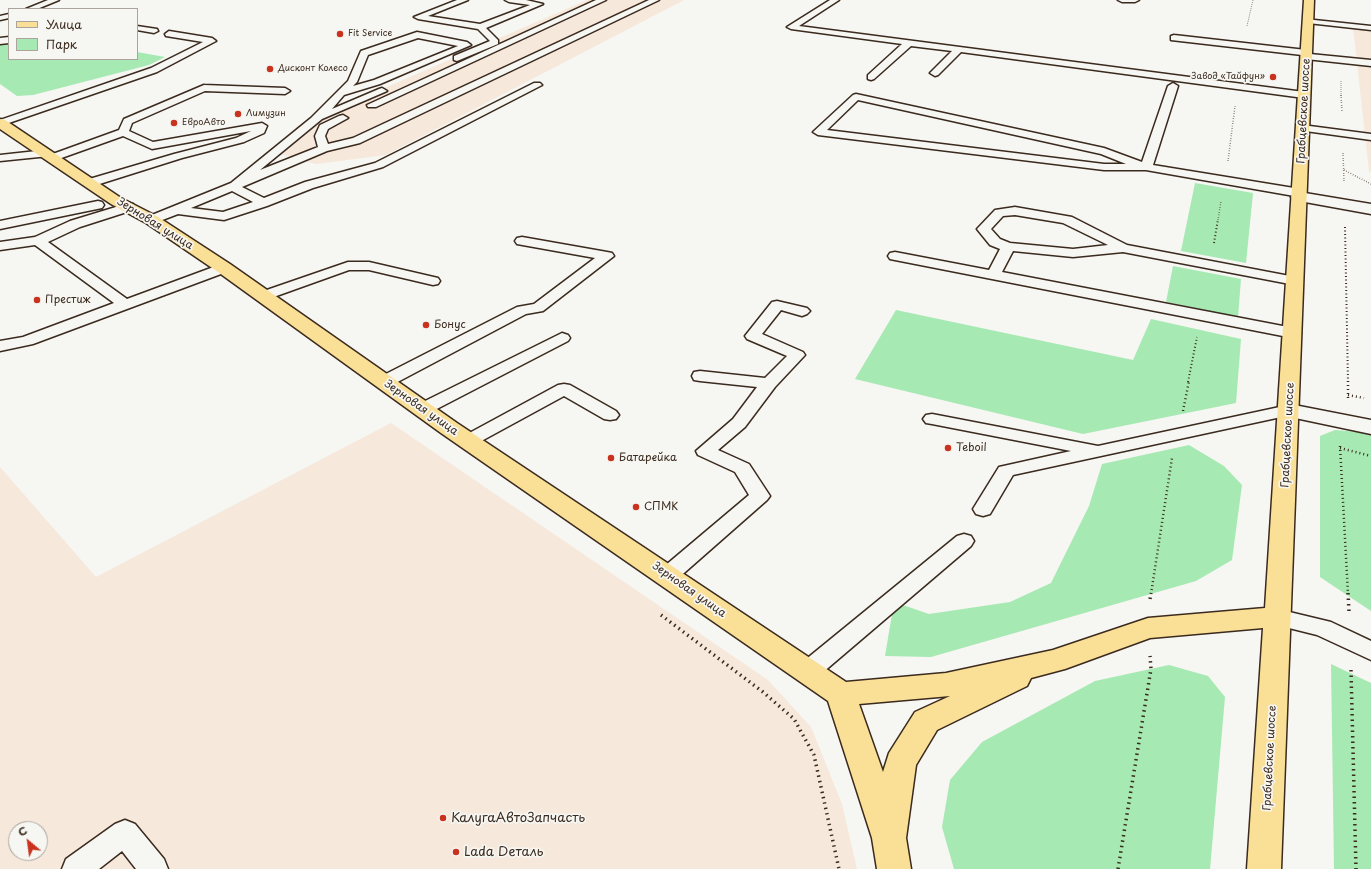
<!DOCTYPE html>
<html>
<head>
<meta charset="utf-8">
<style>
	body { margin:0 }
	#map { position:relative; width:1371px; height:869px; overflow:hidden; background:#f6f6f2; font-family:"Playpen Sans",sans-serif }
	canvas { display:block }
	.legend { position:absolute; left:8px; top:8px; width:130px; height:52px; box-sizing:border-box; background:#f6f6f2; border:1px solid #aba49d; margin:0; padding:5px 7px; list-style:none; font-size:12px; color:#3b2a1e }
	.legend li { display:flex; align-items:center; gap:8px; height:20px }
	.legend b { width:20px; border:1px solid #aba49d }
	.north { position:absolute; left:8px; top:821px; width:40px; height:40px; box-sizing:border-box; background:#f6f6f2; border:1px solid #aba49d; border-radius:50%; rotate:331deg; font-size:11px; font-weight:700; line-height:16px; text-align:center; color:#3b2a1e }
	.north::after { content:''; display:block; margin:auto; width:14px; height:18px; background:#c8321e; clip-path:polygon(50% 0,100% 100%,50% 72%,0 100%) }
</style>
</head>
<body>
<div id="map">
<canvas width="1371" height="869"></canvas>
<ul class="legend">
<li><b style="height:5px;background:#fadf96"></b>Улица</li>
<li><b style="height:11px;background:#a6e9b3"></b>Парк</li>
</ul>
<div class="north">С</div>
</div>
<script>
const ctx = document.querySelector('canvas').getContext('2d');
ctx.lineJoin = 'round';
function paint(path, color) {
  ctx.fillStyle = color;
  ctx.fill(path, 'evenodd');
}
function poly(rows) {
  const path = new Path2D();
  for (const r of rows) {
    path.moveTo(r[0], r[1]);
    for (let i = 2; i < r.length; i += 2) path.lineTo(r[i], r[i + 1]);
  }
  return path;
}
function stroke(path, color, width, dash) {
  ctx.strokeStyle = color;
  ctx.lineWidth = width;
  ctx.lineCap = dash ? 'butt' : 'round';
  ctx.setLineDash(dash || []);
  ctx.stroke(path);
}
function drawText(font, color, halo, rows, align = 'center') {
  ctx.font = font + ' "Playpen Sans",sans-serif';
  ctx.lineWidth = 3.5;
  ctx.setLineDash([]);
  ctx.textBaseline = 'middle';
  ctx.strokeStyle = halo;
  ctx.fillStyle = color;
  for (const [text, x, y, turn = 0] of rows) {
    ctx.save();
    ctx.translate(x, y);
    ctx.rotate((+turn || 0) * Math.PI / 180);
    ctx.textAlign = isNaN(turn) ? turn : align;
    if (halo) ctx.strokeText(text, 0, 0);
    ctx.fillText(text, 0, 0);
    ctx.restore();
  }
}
const built = poly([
	[587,0,684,0,386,155,316,164,280,154,297,126],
	[1364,24,1371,25,1371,173,1369,171,1353,27],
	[391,423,768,680,811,727,842,804,857,869,0,869,0,467,96,577],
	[16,829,40,829,40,853,16,853]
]);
const green = poly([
	[9,42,9,59,137,59,137,52,165,57,149,65,33,95,17,96,0,84,0,43],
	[1195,183,1253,193,1246,263,1181,251],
	[1173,266,1241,279,1238,317,1166,302],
	[896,310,1133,360,1151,319,1241,339,1236,403,1083,434,855,379],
	[1335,430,1371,433,1371,611,1320,577,1320,436],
	[1189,445,1224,466,1242,485,1232,560,1196,581,931,657,885,656,894,602,929,614,1010,602,1051,583,1089,506,1102,464],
	[1331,664,1371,683,1371,869,1334,869],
	[1169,665,1208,676,1225,697,1210,869,954,869,942,827,950,780,982,742,1095,681]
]);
const pathFar4 = poly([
	[1247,26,1253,0],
	[1341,81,1341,96]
]);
const pathFar3 = poly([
	[1341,95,1342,112],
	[1343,153,1344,182],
	[1228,161,1235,106],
	[1344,170,1371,184],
	[1218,220,1221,201]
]);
const pathFar2 = poly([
	[1345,227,1348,382],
	[1214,243,1218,219],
	[1188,382,1197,337]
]);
const pathFar1 = poly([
	[1348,381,1348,398],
	[1348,395,1364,398],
	[1183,411,1189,381],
	[1340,446,1348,594],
	[1340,448,1371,456],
	[1151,594,1172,458]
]);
const path = poly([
	[1348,593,1349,611],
	[1150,599,1151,593],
	[661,615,763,692,794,719,814,755,839,869],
	[1351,670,1356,869],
	[1118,869,1151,669,1150,656]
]);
const service = poly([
	[48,0,59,0,37,9,26,9,48,0],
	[457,0,468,0,428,16,480,24,530,5,509,2,505,0,526,0,543,4,486,28,498,40,498,44,457,61,454,60,454,56,490,41,478,29,418,19,414,17,457,0],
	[596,0,606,0,376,107,368,107,367,105,596,0],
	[649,0,659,0,360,143,327,151,242,187,264,198,305,182,375,163,534,83,540,83,542,85,383,167,313,188,267,206,224,220,178,214,152,224,146,220,147,217,231,183,311,118,348,81,361,51,417,32,467,42,471,45,380,84,344,95,332,109,379,89,382,88,387,91,322,119,260,170,318,147,315,136,320,125,339,116,343,115,348,118,328,129,325,136,328,144,353,138,649,0],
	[418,38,458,46,374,80,353,86,357,82,368,55,418,38],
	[232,191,253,202,223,212,191,208,232,191],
	[830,0,839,0,799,26,1304,92,1309,95,1304,98,961,52,938,75,935,76,930,73,952,51,911,46,874,79,871,80,868,79,868,75,902,44,791,29,787,27,830,0],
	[1118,0,1139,0,1135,2,1122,2,1118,0],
	[9,14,9,18,0,20,0,16,9,14],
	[1305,19,1371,26,1371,30,1308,23,1304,21,1305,19],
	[137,26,157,29,158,31,154,33,137,30,137,26],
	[169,31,212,38,216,41,157,72,0,126,0,120,151,68,203,42,166,36,165,34,169,31],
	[1174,35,1306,50,1309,51,1310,54,1371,60,1371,66,1306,59,1303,58,1302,55,1171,40,1171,36,1174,35],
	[9,37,9,43,0,44,0,38,9,37],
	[1173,83,1178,86,1153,165,1300,189,1306,193,1304,196,1300,197,1146,170,1104,170,818,135,813,132,853,95,856,94,1104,148,1142,162,1168,86,1173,83],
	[858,100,1101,154,1126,164,1104,164,827,130,858,100],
	[204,85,285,88,290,91,285,94,205,91,132,123,129,131,153,142,262,123,267,126,264,133,244,142,182,158,90,187,86,186,84,183,86,180,174,154,236,138,251,131,152,149,123,136,53,161,49,160,47,158,49,156,0,161,0,155,46,150,50,151,52,153,50,155,119,130,124,119,204,85],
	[1302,125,1371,134,1371,140,1298,130,1297,128,1302,125],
	[98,201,102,202,104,205,102,208,0,229,0,221,98,201],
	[129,203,133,204,135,207,133,210,80,227,48,242,127,299,219,265,224,264,229,265,231,268,229,271,33,344,0,351,0,341,23,337,114,303,35,245,0,250,0,242,35,237,70,221,129,203],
	[1015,207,1072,217,1127,245,1295,277,1300,278,1302,281,1300,284,1295,285,1123,252,1073,257,1013,251,1002,272,1293,328,1299,330,1301,333,1299,336,1293,338,895,260,890,259,888,256,890,253,895,252,989,270,1000,249,990,245,977,229,995,210,1015,207],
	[1015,215,1063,223,1108,245,1073,249,1010,243,1000,239,991,229,1003,216,1015,215],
	[522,237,607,252,612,253,614,256,543,311,526,314,390,386,384,387,378,386,376,382,378,378,517,307,534,304,595,258,517,244,515,241,517,238,522,237],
	[348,262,369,262,438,278,440,281,438,284,433,285,369,270,349,270,268,299,258,299,256,296,258,293,348,262],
	[777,301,807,308,810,311,807,314,802,316,781,310,762,334,803,352,805,355,775,387,745,427,718,450,749,464,770,496,767,500,676,580,668,583,660,580,657,575,660,570,749,495,735,472,698,455,696,451,733,419,757,387,700,381,694,380,692,376,694,372,700,371,765,378,787,356,747,339,745,336,772,302,777,301],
	[562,333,568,335,570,338,568,341,429,413,423,414,417,413,414,409,417,405,562,333],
	[564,384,570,385,616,411,619,415,616,419,610,420,604,419,564,396,474,445,468,447,462,445,459,441,462,437,558,385,564,384],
	[1289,405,1295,406,1298,410,1295,414,1013,475,990,514,983,516,976,514,973,509,999,467,1071,451,932,424,926,423,923,419,926,415,932,414,1098,446,1289,405],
	[964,534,971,536,974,541,971,546,815,679,807,681,799,679,795,672,799,665,957,536,964,534],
	[1277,609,1331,622,1371,641,1371,660,1317,635,1269,623,1266,617,1269,611,1277,609],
	[125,820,135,824,164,859,168,869,136,869,122,851,99,869,62,869,66,859,115,824,125,820]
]);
const minor = poly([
	[1299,192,1371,204,1371,214,1294,200,1291,197,1294,194,1299,192]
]);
const tertiary = poly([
	[1289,404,1371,420,1371,434,1281,415,1278,410,1281,405,1289,404]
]);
const primary = poly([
	[1304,0,1314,0,1281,869,1247,869,1263,628,1150,638,1065,669,1031,678,1027,686,937,730,916,765,906,838,911,869,877,869,872,838,828,701,441,433,218,272,146,223,111,204,0,129,0,119,5,120,121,198,158,217,230,264,457,423,846,682,946,673,1053,650,1148,618,1265,608,1304,0],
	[950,696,915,712,889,753,883,772,859,704,950,696]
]);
const markers = [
	[340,34,4,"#c8321e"],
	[270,69,4,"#c8321e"],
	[1273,77,4,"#c8321e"],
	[238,114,4,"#c8321e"],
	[174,123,4,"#c8321e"],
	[37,300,4,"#c8321e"],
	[426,325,4,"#c8321e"],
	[948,448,4,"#c8321e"],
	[611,458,4,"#c8321e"],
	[636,507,4,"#c8321e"],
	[443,818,4,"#c8321e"],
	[456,852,4,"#c8321e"]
];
const farPoinames = [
	["Fit Service",348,34],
	["Дисконт Колесо",278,69],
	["Завод «Тайфун»",1265,77,"right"],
	["Лимузин",246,114],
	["ЕвроАвто",182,123]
];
const streetNames = [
	["Грабцевское шоссе",1304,111,-87],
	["Зерновая улица",155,224,32],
	["Зерновая улица",421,408,35],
	["Грабцевское шоссе",1288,435,-87],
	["Зерновая улица",689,590,35],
	["Грабцевское шоссе",1270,758,-87]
];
const poiNames = [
	["Престиж",45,300],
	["Бонус",434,325],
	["Teboil",956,448],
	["Батарейка",619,458],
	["СПМК",644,507]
];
const nearPoinames = [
	["КалугаАвтоЗапчасть",451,818],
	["Lada Dеталь",464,852]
];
paint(built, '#f6e8db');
paint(green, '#a6e9b3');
stroke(service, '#3b2a1e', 3);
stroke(minor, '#3b2a1e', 3);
stroke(tertiary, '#3b2a1e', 3);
stroke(primary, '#3b2a1e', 3);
stroke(pathFar4, '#3b2a1e', 1, [0.5, 1.5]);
stroke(pathFar3, '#3b2a1e', 1.5, [0.5, 2]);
stroke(pathFar2, '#3b2a1e', 2, [1, 2.5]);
stroke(pathFar1, '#3b2a1e', 2.5, [1, 3]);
stroke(path, '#3b2a1e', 3.5, [1.5, 4]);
paint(service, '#f6f6f2');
paint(minor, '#f6f6f2');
paint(tertiary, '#f6f6f2');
paint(primary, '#fadf96');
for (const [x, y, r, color] of markers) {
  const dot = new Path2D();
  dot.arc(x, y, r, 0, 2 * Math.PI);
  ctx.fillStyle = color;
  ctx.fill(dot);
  stroke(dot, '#f6f6f2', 1.5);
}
drawText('9px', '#3b2a1e', '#f6f6f2', farPoinames, 'left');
drawText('11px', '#3b2a1e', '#f6f6f2', streetNames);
drawText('11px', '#3b2a1e', '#f6f6f2', poiNames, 'left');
drawText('13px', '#3b2a1e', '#f6f6f2', nearPoinames, 'left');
</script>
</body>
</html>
